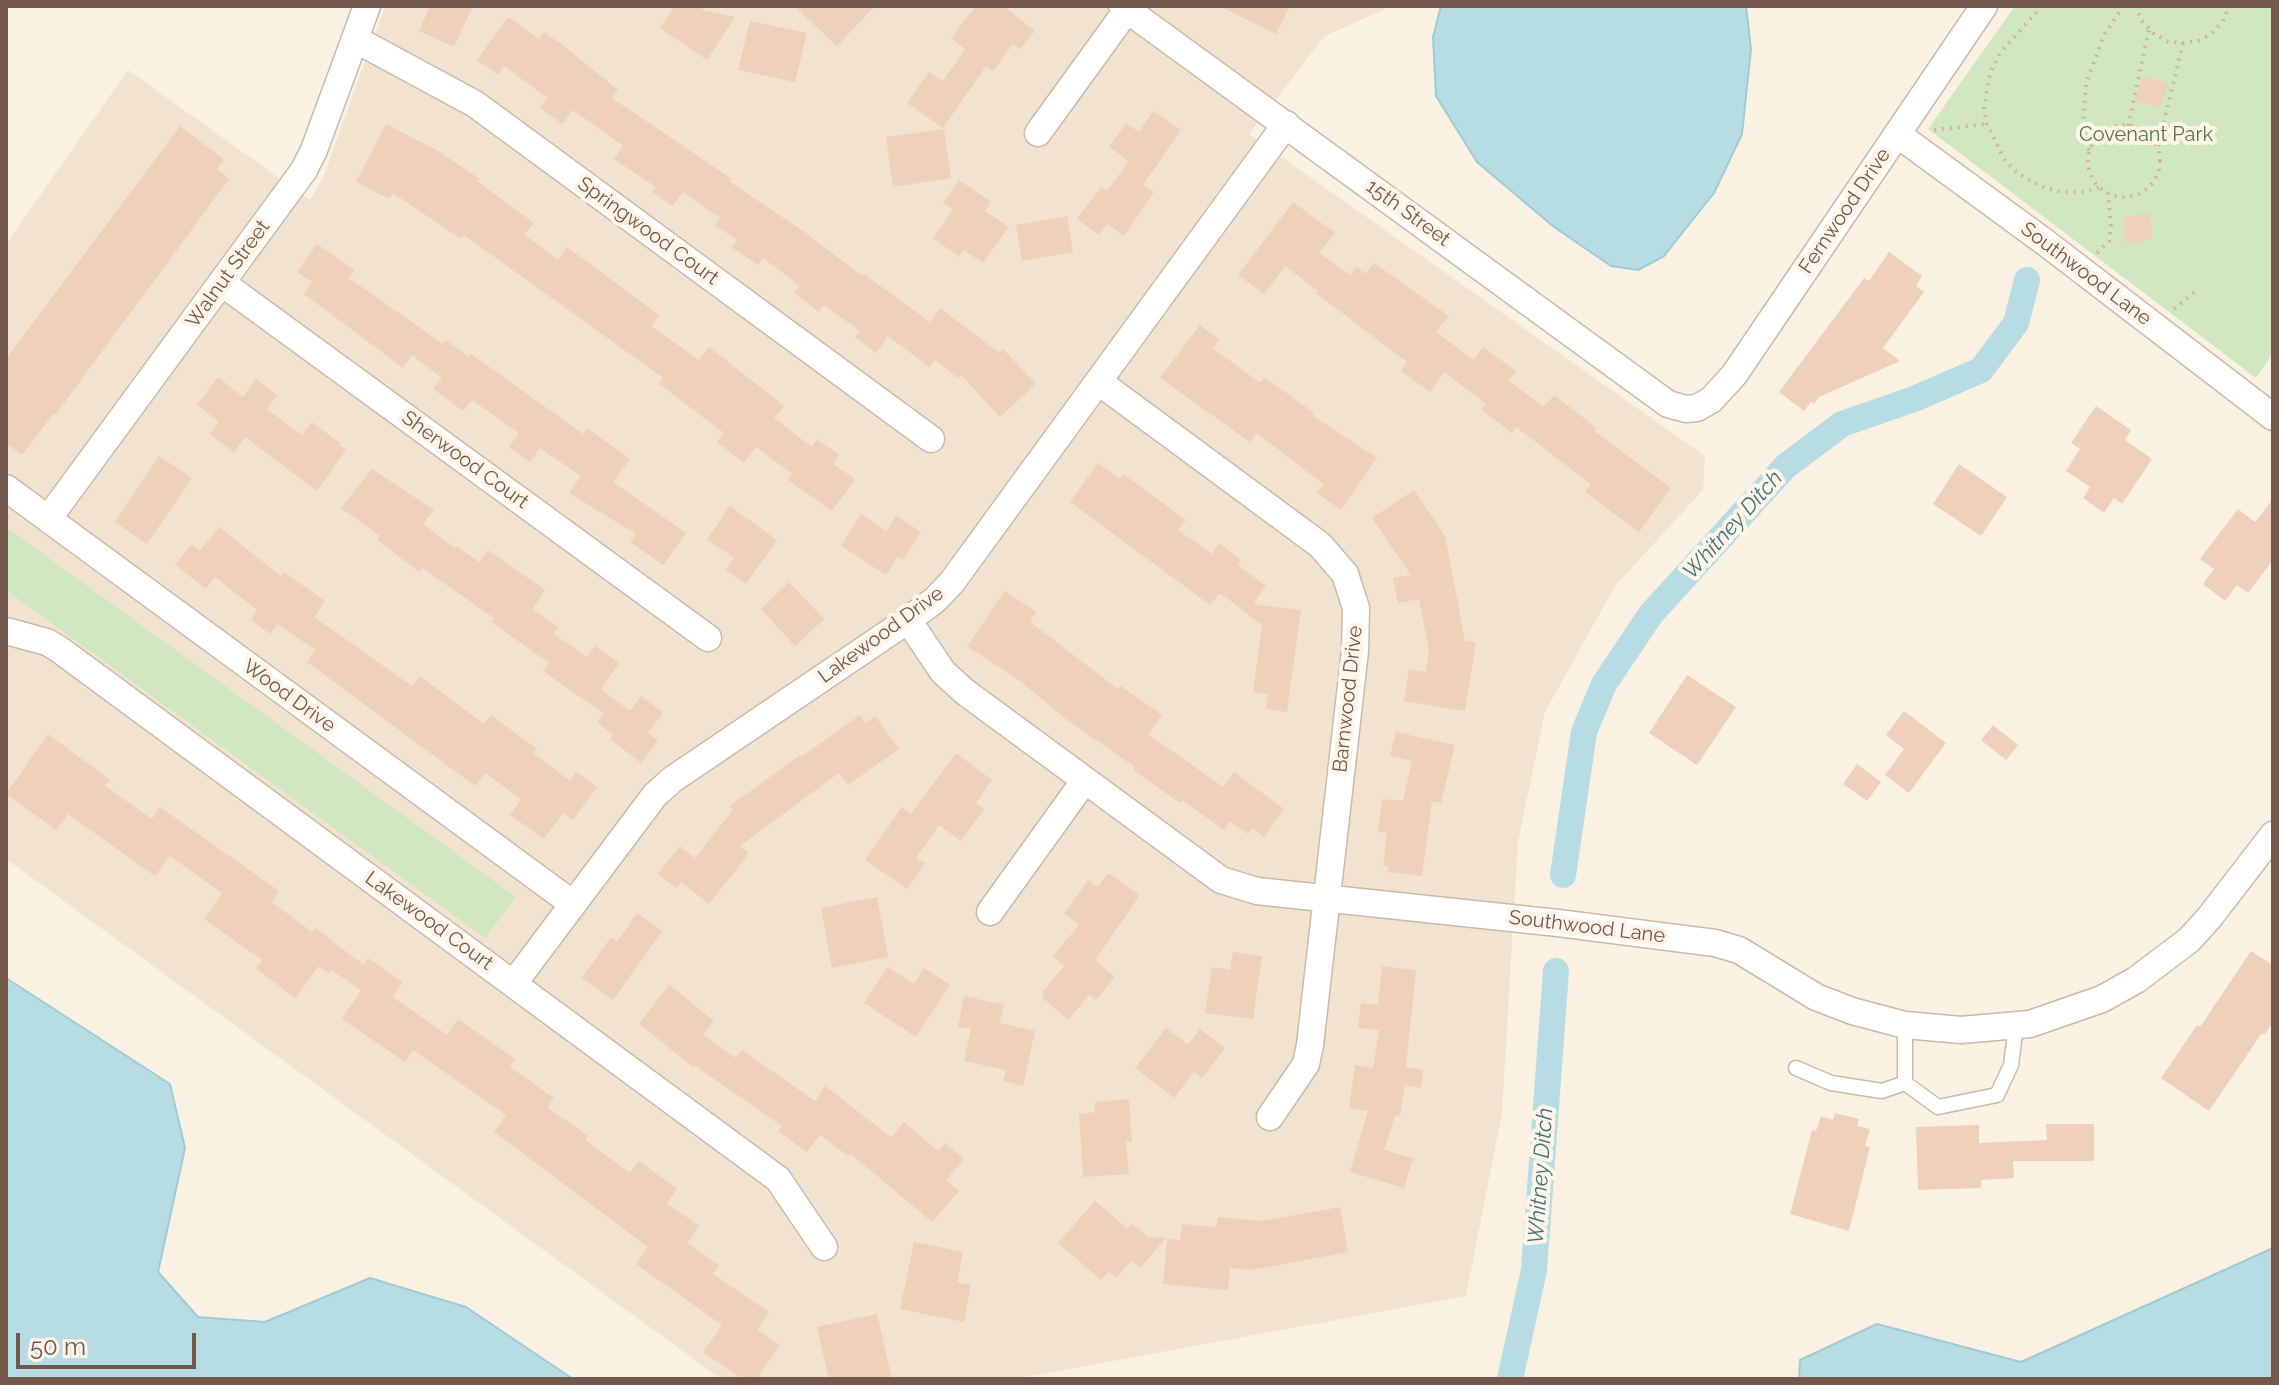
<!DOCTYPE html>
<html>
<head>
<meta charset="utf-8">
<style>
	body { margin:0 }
	#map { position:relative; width:2279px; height:1385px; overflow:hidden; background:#fbf1e2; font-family:Raleway,sans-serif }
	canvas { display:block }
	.frame { position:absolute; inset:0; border:8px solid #71584a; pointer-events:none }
	.scale { position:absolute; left:16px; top:1333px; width:180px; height:36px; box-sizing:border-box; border:4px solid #71584a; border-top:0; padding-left:10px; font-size:24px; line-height:28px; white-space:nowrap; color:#71584a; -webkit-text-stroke:6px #fef5e8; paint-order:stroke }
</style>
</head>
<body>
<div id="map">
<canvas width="2279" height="1385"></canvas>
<div class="frame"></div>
<div class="scale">50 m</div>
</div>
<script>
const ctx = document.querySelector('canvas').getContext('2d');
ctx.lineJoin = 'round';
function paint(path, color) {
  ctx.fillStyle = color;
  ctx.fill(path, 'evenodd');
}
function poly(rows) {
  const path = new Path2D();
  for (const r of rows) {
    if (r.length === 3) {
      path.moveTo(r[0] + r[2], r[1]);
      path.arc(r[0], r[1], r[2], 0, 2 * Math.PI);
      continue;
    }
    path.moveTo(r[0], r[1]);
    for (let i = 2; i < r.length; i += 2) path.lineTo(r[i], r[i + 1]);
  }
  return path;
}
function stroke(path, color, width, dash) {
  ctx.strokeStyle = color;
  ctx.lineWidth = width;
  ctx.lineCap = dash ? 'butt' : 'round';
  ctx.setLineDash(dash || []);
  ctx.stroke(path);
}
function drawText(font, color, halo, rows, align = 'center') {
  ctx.font = font + ' Raleway,sans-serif';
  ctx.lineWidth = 8;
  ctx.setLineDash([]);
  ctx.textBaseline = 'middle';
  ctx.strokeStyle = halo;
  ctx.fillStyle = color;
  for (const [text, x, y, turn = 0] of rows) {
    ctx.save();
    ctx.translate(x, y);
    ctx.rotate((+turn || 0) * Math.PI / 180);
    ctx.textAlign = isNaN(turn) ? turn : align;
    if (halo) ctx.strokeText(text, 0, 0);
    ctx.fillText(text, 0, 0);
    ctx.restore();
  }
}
const residential = poly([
	[385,6,1392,6,1325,36,1249,134,1705,456,1703,490,1615,586,1545,712,1518,842,1502,1113,1466,1296,1015,1379,721,1379,6,859,6,244,128,70,310,200,323,178]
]);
const green = poly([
	[2015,6,2273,6,2273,353,2256,378,1928,129],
	[6,527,516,897,485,938,6,590]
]);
const water = poly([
	[1441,6,1746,6,1751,49,1742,134,1714,193,1664,256,1638,270,1611,266,1554,227,1477,162,1436,96,1433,37,1441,6],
	[6,978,170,1084,185,1148,158,1272,198,1317,265,1322,370,1278,466,1307,573,1379,6,1379,6,978],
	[2273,1248,2273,1379,1799,1379,1800,1360,1877,1324,2021,1362,2273,1248]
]);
const canal = poly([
	[1563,875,1584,732,1604,684,1651,614,1786,466,1842,424,1914,399,1981,370,2016,323,2027,280],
	[1510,1379,1534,1270,1556,971]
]);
const building = poly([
	[430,6,473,6,454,47,419,31],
	[675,6,705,6,702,10,735,17,707,60,660,28],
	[794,6,875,6,837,46],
	[976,6,1003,6,1035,31,1020,49,1013,44,993,71,986,66,943,128,907,103,929,72,943,81,965,49,951,38],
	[1219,6,1290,6,1276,34],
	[508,17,539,39,544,32,560,43,618,90,612,98,732,179,730,182,806,233,862,276,864,274,930,322,940,308,999,353,1003,349,1036,384,1000,417,961,375,958,378,935,360,929,367,888,336,876,353,855,337,860,331,824,305,819,312,794,293,800,286,763,258,758,265,731,247,737,240,715,225,720,218,683,192,673,206,652,192,656,187,614,159,623,146,573,110,562,124,540,107,547,98,504,66,498,75,477,60],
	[750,21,807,33,795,82,738,70],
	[2142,76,2168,83,2160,108,2135,101],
	[1153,111,1181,130,1143,185,1154,192,1124,236,1108,224,1099,235,1077,219,1101,187,1107,191,1129,161,1109,147,1126,123,1139,132],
	[386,124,437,150,480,179,478,182,534,223,525,235,558,260,567,247,659,315,651,326,699,360,709,347,784,406,774,418,812,447,817,439,839,455,833,464,855,479,832,511,788,480,792,474,756,447,744,463,717,442,724,433,659,384,663,378,464,235,461,239,393,193,389,199,356,182],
	[180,126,224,160,217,169,229,179,56,414,54,413,22,455,6,443,6,359],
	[944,129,951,178,893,187,886,137],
	[959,180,991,202,985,211,1009,227,983,263,964,250,959,257,933,238,953,210,943,203],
	[1293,202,1335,233,1319,253,1350,275,1356,267,1366,274,1374,263,1449,316,1436,332,1474,360,1483,347,1516,371,1509,381,1544,407,1554,395,1597,428,1594,431,1671,488,1639,532,1585,492,1591,484,1516,427,1512,433,1482,410,1486,404,1444,372,1430,392,1401,371,1407,362,1316,293,1318,291,1285,266,1264,294,1238,275],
	[2149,213,2153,240,2126,244,2122,218],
	[1067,216,1073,252,1022,261,1016,225],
	[317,244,355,270,349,278,443,344,446,340,468,357,471,354,583,434,587,428,630,459,613,482,686,533,663,565,630,542,636,534,569,493,581,476,540,448,530,462,509,447,519,433,472,400,463,411,433,389,442,378,412,355,403,368,304,294,312,282,297,272],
	[1889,252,1922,276,1916,286,1924,292,1883,348,1900,361,1819,397,1814,404,1811,402,1804,411,1779,392,1864,278,1869,281],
	[1200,325,1219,340,1213,348,1260,383,1264,378,1277,386,1314,413,1312,415,1377,458,1341,510,1317,493,1324,485,1257,433,1250,442,1160,378],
	[218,377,243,397,256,379,277,395,267,409,302,435,312,422,341,444,339,445,346,450,317,491,245,437,234,452,210,434,219,422,197,405],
	[2096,406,2131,430,2125,440,2152,459,2122,504,2114,498,2104,513,2083,498,2090,487,2066,471,2080,449,2071,443],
	[159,456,192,478,147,544,115,522],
	[1098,463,1120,479,1123,474,1186,520,1178,530,1212,554,1219,543,1241,560,1238,565,1266,586,1253,604,1301,610,1287,712,1266,709,1268,694,1253,692,1262,625,1220,593,1210,605,1070,502],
	[1959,464,2007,497,1981,536,1933,504],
	[372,469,434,510,423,524,455,548,456,546,479,562,488,550,545,590,532,609,558,627,554,634,587,657,595,646,619,663,601,689,630,711,641,696,663,713,648,733,658,741,641,763,610,739,613,735,597,722,604,714,543,671,549,663,491,622,494,618,422,568,419,572,377,540,380,536,341,508],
	[1414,490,1445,536,1465,641,1476,642,1465,711,1404,701,1409,669,1426,672,1429,650,1419,599,1398,603,1393,578,1411,575,1372,518],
	[2273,499,2273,560,2248,593,2237,585,2225,601,2203,584,2214,569,2200,559,2238,509,2255,522],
	[730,506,777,540,746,584,726,570,734,558,707,539],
	[861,514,886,531,896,516,921,532,903,560,898,557,886,575,841,546],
	[219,527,281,576,284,572,325,601,314,617,412,686,420,676,484,724,491,715,537,749,533,753,570,781,576,772,597,787,573,820,563,813,544,839,510,815,521,799,485,773,475,786,307,662,315,650,278,624,270,634,251,620,257,610,215,577,206,589,175,565,192,544,200,551],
	[789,582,824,619,795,646,761,609],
	[1005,591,1036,612,1030,622,1118,689,1121,686,1162,715,1148,734,1223,787,1234,772,1284,809,1264,837,1252,828,1248,834,1230,821,1224,830,1182,800,1180,803,1133,770,1135,767,1067,720,1020,681,967,646],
	[1687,675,1736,707,1697,765,1649,733],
	[1904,711,1946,743,1909,793,1885,775,1904,749,1886,735],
	[860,715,866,723,875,716,899,749,848,785,839,773,740,846,749,853,709,904,681,882,676,888,658,874,680,846,695,858,733,810,730,806,800,755,801,757],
	[1993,725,2018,745,2006,760,1981,740],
	[1396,732,1455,745,1441,803,1432,801,1422,876,1388,872,1389,867,1383,866,1387,833,1378,832,1382,799,1403,801,1412,761,1390,756],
	[48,734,110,780,105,786,152,819,160,807,279,891,272,902,312,932,315,928,364,965,368,958,403,982,393,997,447,1035,458,1019,515,1059,510,1067,554,1098,547,1107,588,1136,585,1140,630,1173,639,1161,677,1189,667,1203,699,1226,687,1243,719,1265,713,1274,769,1312,757,1330,780,1345,756,1379,742,1379,703,1352,722,1325,636,1264,648,1247,494,1132,506,1115,413,1050,405,1062,342,1019,361,990,331,970,329,973,319,966,295,998,256,968,262,960,204,919,222,893,170,856,155,876,68,814,56,830,6,794],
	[956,753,992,780,976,803,984,809,961,841,939,825,916,858,925,863,907,889,865,860,902,807,911,814],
	[1857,764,1881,782,1867,801,1843,784],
	[1108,873,1140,895,1095,960,1115,977,1096,1000,1089,995,1068,1020,1043,998,1043,991,1064,966,1053,956,1079,925,1064,914,1088,880,1098,887],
	[877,897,888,957,832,968,821,908],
	[637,913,662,931,613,1000,582,978,611,937,617,942],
	[2251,951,2273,965,2273,1023,2264,1035,2262,1033,2209,1111,2161,1078,2197,1025,2200,1027],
	[1233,952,1262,956,1253,1019,1205,1013,1212,967,1230,970],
	[1382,966,1416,970,1406,1067,1423,1070,1421,1088,1405,1085,1400,1116,1395,1115,1384,1150,1413,1158,1404,1188,1350,1172,1368,1111,1349,1108,1355,1065,1373,1068,1379,1030,1358,1028,1361,1003,1378,1005],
	[888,967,914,984,924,968,950,985,916,1037,864,1003],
	[669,985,714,1021,703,1035,736,1058,742,1050,815,1101,825,1086,891,1137,904,1122,938,1151,945,1143,964,1159,946,1180,959,1191,932,1222,850,1153,848,1156,820,1135,807,1152,778,1131,782,1126,694,1065,693,1067,639,1024],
	[964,996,1004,1005,1000,1023,1035,1031,1023,1086,1003,1081,1006,1070,964,1061,971,1029,958,1027],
	[1166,1028,1188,1045,1200,1029,1225,1048,1202,1078,1194,1072,1174,1098,1135,1068],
	[1129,1099,1132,1142,1126,1142,1129,1174,1083,1177,1079,1114,1095,1112,1095,1102],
	[1835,1113,1859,1119,1857,1126,1870,1129,1865,1146,1870,1147,1849,1231,1790,1214,1812,1130,1816,1131,1821,1116,1833,1120],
	[2046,1124,2094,1124,2094,1161,2013,1161,2014,1178,1981,1180,1981,1188,1918,1190,1916,1127,1979,1125,1979,1143,2047,1140],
	[1095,1201,1128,1229,1132,1224,1148,1237,1166,1238,1140,1268,1131,1261,1116,1278,1109,1271,1101,1280,1058,1243],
	[1340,1207,1348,1252,1252,1270,1230,1268,1228,1290,1163,1284,1167,1239,1180,1240,1182,1224,1216,1227,1218,1217,1262,1221],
	[914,1242,963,1252,957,1282,971,1285,964,1322,900,1309],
	[877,1314,892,1379,829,1379,817,1327]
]);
const path = poly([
	[2042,6,2000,53,1990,73,1984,109,1987,124,2004,159,2017,173,2040,186,2062,192,2086,192,2099,187],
	[2136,6,2142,21,2153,33,2167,41,2183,43,2198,41,2212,33,2223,21,2229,6],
	[2124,161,36],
	[2128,126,2149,30],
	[1934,130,1987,124],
	[2158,146,2183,43],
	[2089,150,2083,124,2086,84,2103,37,2123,6],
	[2097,253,2109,241,2111,228,2108,193],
	[2174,309,2197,290]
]);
const lane = poly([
	[1796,1068,1831,1083,1882,1091,1905,1083,1905,1025],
	[1905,1083,1938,1107,1997,1095,2011,1065,2016,1026]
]);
const street = poly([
	[1122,6,1668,404,1686,409,1697,408,1711,400,1734,375,1984,6],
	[355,39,475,104,931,439],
	[1038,133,1127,10],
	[1897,134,2046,243,2273,417],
	[222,283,708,638],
	[1099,382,1320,545,1345,574,1356,608,1355,651,1310,1045,1306,1064,1270,1117],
	[6,488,573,904],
	[48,519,304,170,314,150,367,6],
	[908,620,943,672,965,692,1221,880,1257,891,1558,923,1715,943,1739,950,1816,997,1852,1011,1905,1025,1961,1030,2030,1024,2102,999,2136,980,2189,940,2209,918,2273,835],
	[6,631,47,642,60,650,778,1179,824,1247],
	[990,912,1085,780],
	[514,983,655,795,673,779,908,620,935,600,952,582,1286,124]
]);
const parkNames = [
	["Covenant Park",2146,135]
];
const streetNames = [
	["Fernwood Drive",1845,211,-56],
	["15th Street",1408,213,36],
	["Springwood Court",648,231,36],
	["Walnut Street",228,274,-54],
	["Southwood Lane",2086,274,37],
	["Sherwood Court",465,460,36],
	["Lakewood Drive",881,635,-36],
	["Wood Drive",289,696,36],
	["Barnwood Drive",1348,699,-84],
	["Lakewood Court",429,921,36],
	["Southwood Lane",1587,927,7]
];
const waterNames = [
	["Whitney Ditch",1733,525,-48],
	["Whitney Ditch",1541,1176,-86]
];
paint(residential, '#f2e3d1');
paint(green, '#d0e7c1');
paint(water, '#b8dce3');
stroke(water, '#9eccd4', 2);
stroke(canal, '#b8dce3', 26);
paint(building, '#efd0bb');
stroke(lane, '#cbb9a9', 17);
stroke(street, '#cbb9a9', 29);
stroke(path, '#d3b39e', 4, [2, 6]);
stroke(lane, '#fff', 14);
stroke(street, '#fff', 26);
drawText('20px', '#527742', '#fef5e8', parkNames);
drawText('20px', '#71584a', '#fef5e8', streetNames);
drawText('italic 22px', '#42737d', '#fef5e8', waterNames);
</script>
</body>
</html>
